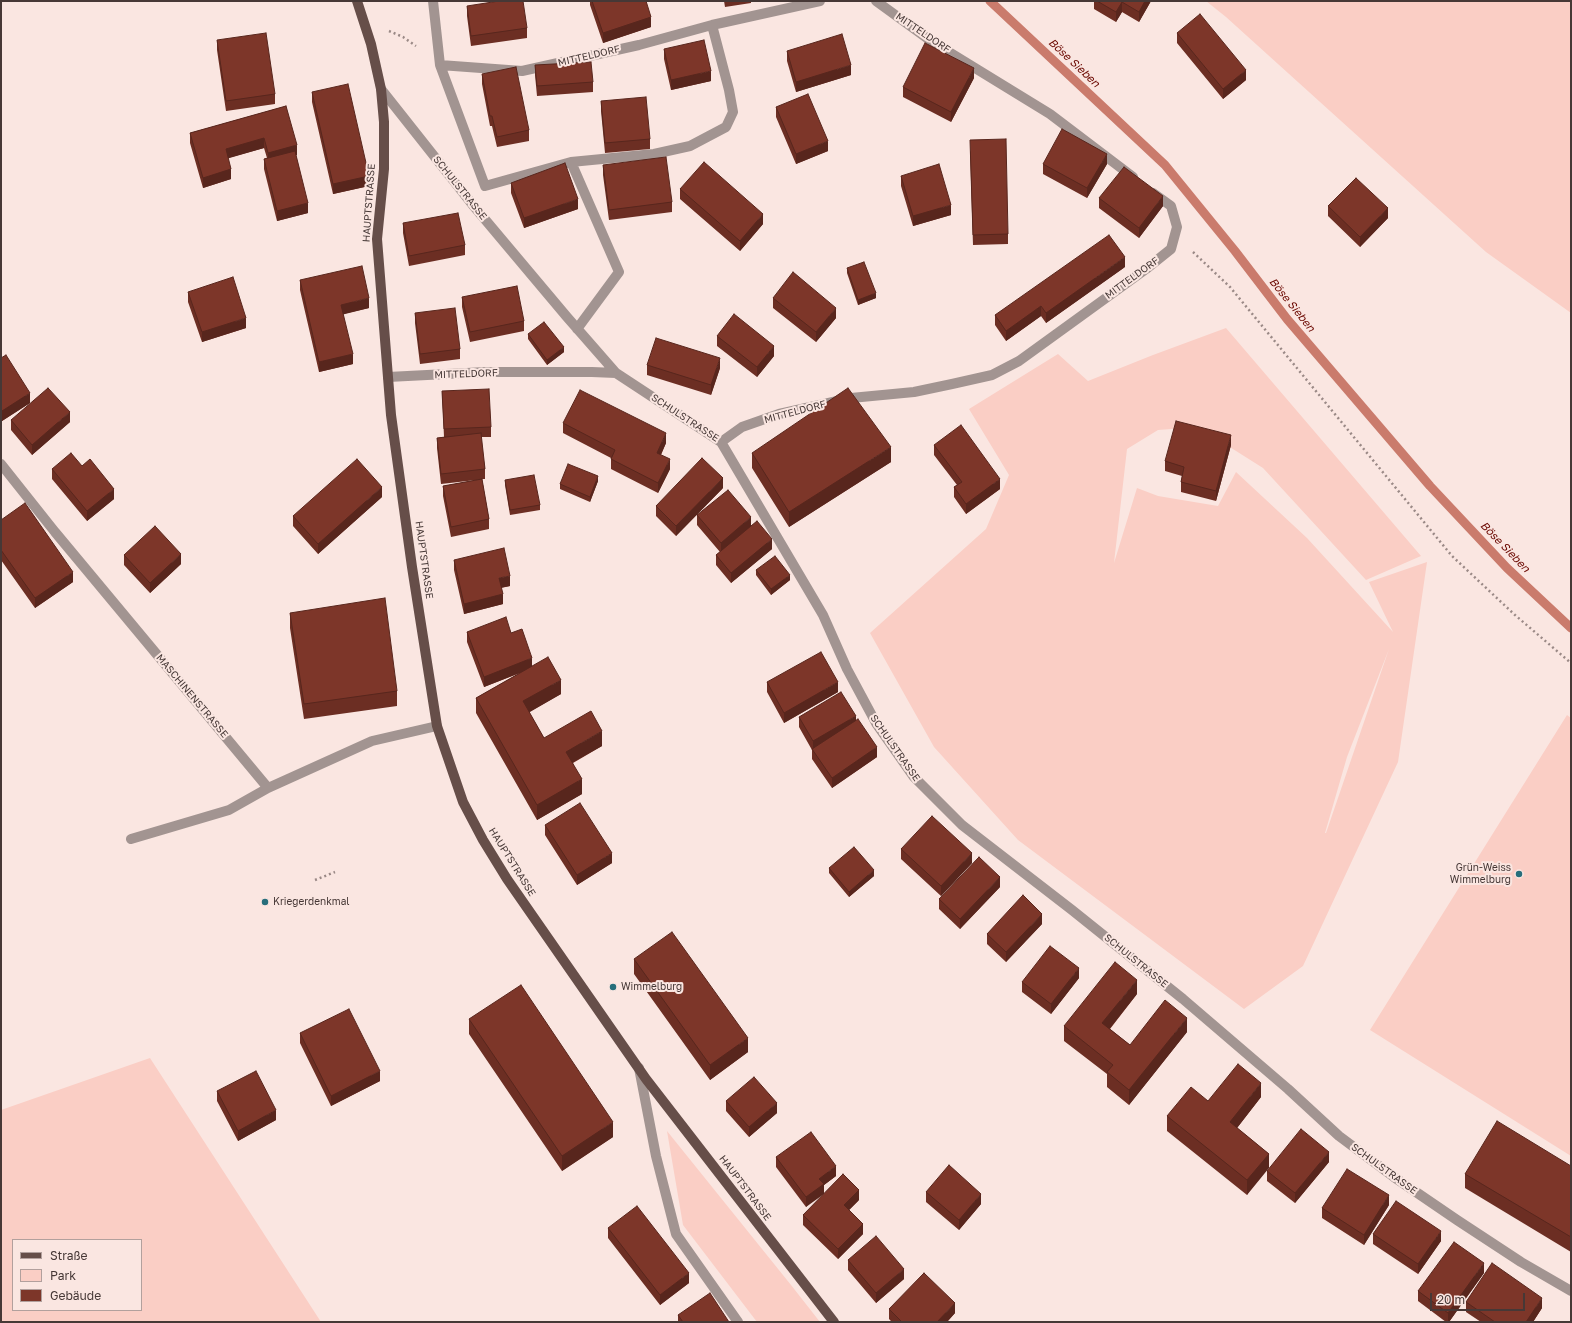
<!DOCTYPE html>
<html>
<head>
<meta charset="utf-8">
<style>
	body { margin:0 }
	#map { position:relative; width:1572px; height:1323px; overflow:hidden; background:#fae6e1; font-family:"Golos Text",sans-serif }
	canvas { display:block }
	.frame { position:absolute; inset:0; border:2px solid #463836; pointer-events:none }
	.legend { position:absolute; left:12px; top:1239px; width:130px; height:72px; box-sizing:border-box; background:#fae6e1; border:1px solid #b2a09d; margin:0; padding:5px 7px; list-style:none; font-size:12px; color:#463836 }
	.legend li { display:flex; align-items:center; gap:8px; height:20px }
	.legend b { width:20px; border:1px solid #b2a09d }
	.scale { position:absolute; left:1430px; top:1293px; width:95px; height:18px; box-sizing:border-box; border:2px solid #463836; border-top:0; padding-left:5px; font-size:12px; line-height:14px; white-space:nowrap; color:#463836; -webkit-text-stroke:3px #fae6e1; paint-order:stroke }
</style>
</head>
<body>
<div id="map">
<canvas width="1572" height="1323"></canvas>
<div class="frame"></div>
<ul class="legend">
<li><b style="height:5px;background:#664e49"></b>Straße</li>
<li><b style="height:11px;background:#facec5"></b>Park</li>
<li><b style="height:11px;background:#7d3629"></b>Gebäude</li>
</ul>
<div class="scale">20 m</div>
</div>
<script>
const ctx = document.querySelector('canvas').getContext('2d');
ctx.lineJoin = 'round';
function paint(path, color) {
  ctx.fillStyle = color;
  ctx.fill(path, 'evenodd');
}
function poly(rows) {
  const path = new Path2D();
  for (const r of rows) {
    path.moveTo(r[0], r[1]);
    for (let i = 2; i < r.length; i += 2) path.lineTo(r[i], r[i + 1]);
  }
  return path;
}
function stroke(path, color, width, dash) {
  ctx.strokeStyle = color;
  ctx.lineWidth = width;
  ctx.lineCap = dash ? 'butt' : 'round';
  ctx.setLineDash(dash || []);
  ctx.stroke(path);
}
function drawText(font, color, halo, rows, align = 'center') {
  ctx.font = font + ' "Golos Text",sans-serif';
  ctx.lineWidth = 4;
  ctx.setLineDash([]);
  ctx.textBaseline = 'middle';
  ctx.strokeStyle = halo;
  ctx.fillStyle = color;
  for (const [text, x, y, turn = 0] of rows) {
    ctx.save();
    ctx.translate(x, y);
    ctx.rotate((+turn || 0) * Math.PI / 180);
    ctx.textAlign = isNaN(turn) ? turn : align;
    if (halo) ctx.strokeText(text, 0, 0);
    ctx.fillText(text, 0, 0);
    ctx.restore();
  }
}
const green = poly([
	[1206,1,1571,1,1571,313,1486,252,1226,17],
	[1226,328,1421,556,1366,580,1263,468,1198,427,1158,430,1127,449,1114,563,1137,488,1158,496,1218,506,1236,472,1307,538,1393,632,1369,582,1427,562,1398,762,1303,966,1244,1009,1018,840,934,747,870,633,986,529,1009,475,969,409,1058,354,1088,381,1153,355],
	[1389,649,1326,833,1325,833,1347,757],
	[1567,715,1571,718,1571,1156,1370,1030],
	[150,1058,321,1322,1,1322,1,1110],
	[13,1240,141,1240,141,1310,13,1310],
	[667,1131,791,1285,820,1322,757,1322,683,1225]
]);
const stream = poly([
	[990,1,1165,165,1235,251,1287,319,1430,486,1507,568,1571,628]
]);
const path = poly([
	[389,31,403,37,416,46],
	[1193,252,1230,287,1452,556,1515,615,1571,663],
	[315,880,335,872]
]);
const minor = poly([
	[433,1,440,65,485,186,571,162,654,154,690,146,726,127,733,112,729,90,712,25],
	[876,1,931,41,1050,114,1133,177],
	[440,65,522,71,639,45,712,25,820,1],
	[381,89,472,204,567,317,616,373,721,442,823,615,847,669,876,723,914,777,962,825,1072,910,1183,999,1288,1089,1339,1136,1394,1177,1457,1220,1521,1262,1571,1291],
	[571,162,619,272,577,329],
	[388,377,486,372,592,372,616,373],
	[721,442,742,427,779,414,851,398,914,392,952,384,992,375,1019,361,1146,269,1171,249,1177,227,1171,206,1153,193],
	[1,464,55,532,268,788,372,741,437,726],
	[131,839,229,810,268,788],
	[639,1068,656,1156,676,1234,738,1322]
]);
const major = poly([
	[357,1,371,44,381,89,384,122,384,169,377,239,391,415,412,567,437,726,463,802,483,840,507,879,646,1079,834,1322]
]);
const wall = poly([
	[590,1,646,1,651,27,603,43,590,5],
	[724,1,751,1,751,3,725,7],
	[1094,1,1151,1,1139,22,1122,12,1116,22,1094,9],
	[467,6,527,28,527,38,471,46,467,16],
	[1177,33,1246,80,1223,99,1177,43],
	[217,40,275,94,275,104,226,111,217,50],
	[664,49,711,81,671,90,664,59],
	[787,51,851,75,796,92,787,61],
	[535,65,593,82,593,92,537,96,535,75],
	[482,74,529,130,529,141,497,147,492,126,490,126,482,84],
	[974,78,951,122,903,97,903,87],
	[312,92,369,186,333,194,312,102],
	[601,101,650,139,650,149,605,153,601,111],
	[286,106,297,155,296,155,308,213,277,221,264,169,264,159,267,158,264,148,228,158,231,179,203,188,190,143,190,133],
	[776,107,828,151,796,164,776,117],
	[970,150,1008,234,1008,244,973,245],
	[1043,164,1107,164,1087,198,1043,174],
	[603,165,672,202,672,212,609,220,603,175],
	[901,176,951,215,913,226,901,186],
	[511,183,578,209,524,228,511,193],
	[680,189,763,224,740,251,680,199],
	[1099,198,1163,206,1139,238,1099,208],
	[1328,206,1388,218,1360,247,1328,216],
	[403,223,465,245,465,255,409,266,403,233],
	[1125,267,1046,323,1041,316,1006,341,995,325,995,315],
	[847,268,876,298,858,305,847,273],
	[300,280,369,308,343,314,353,364,319,372,300,290],
	[188,292,246,328,202,342,188,302],
	[462,297,524,321,524,331,470,342,462,307],
	[773,298,836,318,816,342,773,308],
	[415,313,460,349,460,359,420,364,415,323],
	[528,334,564,352,547,365,528,339],
	[717,336,774,356,757,377,717,346],
	[1,358,30,403,2,421,1,419],
	[647,365,720,368,711,395,647,375],
	[442,391,491,427,491,437,481,437,485,469,485,479,482,479,489,519,489,529,451,537,443,496,443,486,476,480,441,484,437,448,437,438,444,437],
	[11,420,70,422,32,455,11,430],
	[563,423,666,443,661,455,670,469,658,493,611,469,611,458,563,433],
	[934,445,1000,489,966,514,954,497,954,487,957,485,934,455],
	[1231,445,1216,501,1181,492,1181,482,1182,476,1165,471,1165,461],
	[752,453,891,462,789,527,752,468],
	[82,466,114,499,87,521,52,479,52,469],
	[505,480,540,505,540,510,510,515,505,485],
	[598,481,590,502,560,489,560,484],
	[723,488,676,536,656,516,656,506],
	[382,497,318,554,293,526,293,516],
	[697,515,751,526,772,549,731,583,716,565,716,555,720,552,697,525],
	[1,520,73,582,35,608,1,560],
	[124,555,181,564,150,593,124,565],
	[454,560,510,586,501,588,503,604,464,614,454,570],
	[756,570,790,580,771,595,756,575],
	[290,613,397,691,397,706,304,719,290,628],
	[467,632,511,633,532,666,561,694,529,712,544,738,602,746,573,763,582,794,537,820,476,713,476,698,520,673,484,687,467,642],
	[767,682,838,692,784,723,767,692],
	[799,717,856,720,877,757,832,788,812,759,812,750,799,727],
	[545,825,612,863,577,885,545,835],
	[901,849,972,863,941,896,901,859],
	[829,868,874,876,849,897,829,873],
	[1000,887,960,929,939,909,939,899],
	[1042,924,1006,962,987,944,987,934],
	[634,959,748,1052,710,1080,634,974],
	[1079,978,1051,1014,1022,992,1022,982],
	[1137,994,1110,1029,1130,1045,1187,1032,1129,1105,1107,1087,1107,1074,1064,1041,1064,1026],
	[469,1019,613,1137,562,1171,469,1034],
	[300,1033,380,1081,331,1106,300,1043],
	[217,1091,276,1120,238,1141,217,1101],
	[1261,1097,1237,1128,1269,1154,1247,1195,1167,1131,1167,1116,1208,1101],
	[726,1101,777,1113,749,1137,726,1111],
	[776,1157,836,1176,824,1185,806,1207,776,1167],
	[1329,1162,1295,1203,1267,1181,1267,1171],
	[1571,1166,1571,1252,1465,1188,1465,1174],
	[926,1192,981,1204,959,1230,926,1202],
	[859,1200,849,1210,863,1234,838,1259,803,1225,803,1215],
	[1389,1205,1364,1245,1322,1218,1322,1208],
	[608,1228,689,1283,660,1305,608,1238],
	[1373,1234,1441,1241,1418,1274,1373,1244],
	[848,1260,904,1279,876,1303,848,1270],
	[1484,1273,1449,1322,1446,1322,1418,1301,1418,1291],
	[1466,1302,1542,1308,1533,1322,1481,1322,1466,1312],
	[889,1309,955,1313,947,1322,892,1322,889,1319],
	[678,1315,729,1322,678,1322]
]);
const shadedWall = poly([
	[1145,1,1151,1,1139,22,1139,12],
	[1122,2,1122,12,1116,22,1116,12],
	[651,17,651,27,603,43,603,33],
	[851,65,851,75,796,92,796,82],
	[974,68,974,78,951,122,951,112],
	[1246,70,1246,80,1223,99,1223,89],
	[711,71,711,81,671,90,671,80],
	[264,138,264,148,226,159,226,149],
	[828,141,828,151,796,164,796,154],
	[297,145,297,155,268,163,268,153],
	[1107,154,1107,164,1087,198,1087,188],
	[231,169,231,179,203,188,203,178],
	[369,176,369,186,333,194,333,184],
	[1163,196,1163,206,1139,238,1139,228],
	[578,199,578,209,524,228,524,218],
	[308,203,308,213,277,221,277,211],
	[951,205,951,215,913,226,913,216],
	[1388,208,1388,218,1360,247,1360,237],
	[763,214,763,224,740,251,740,241],
	[1125,257,1125,267,1046,323,1046,313],
	[876,293,876,298,858,305,858,300],
	[369,298,369,308,341,315,341,305],
	[1041,306,1041,316,1006,341,1006,331],
	[836,308,836,318,816,342,816,332],
	[246,318,246,328,202,342,202,332],
	[774,346,774,356,757,377,757,367],
	[564,347,564,352,547,365,547,360],
	[353,354,353,364,319,372,319,362],
	[720,358,720,368,711,395,711,385],
	[30,393,30,403,2,421,2,411],
	[70,412,70,422,32,455,32,445],
	[666,433,666,443,657,463,657,453],
	[1231,435,1231,445,1216,501,1216,491],
	[891,447,891,462,789,527,789,512],
	[670,459,670,469,658,493,658,483],
	[598,476,598,481,590,502,590,497],
	[723,478,723,488,676,536,676,526],
	[1000,479,1000,489,966,514,966,504],
	[382,487,382,497,318,554,318,544],
	[114,489,114,499,87,521,87,511],
	[751,517,751,527,721,553,721,543],
	[772,539,772,549,731,583,731,573],
	[181,554,181,564,150,593,150,583],
	[73,572,73,582,35,608,35,598],
	[790,575,790,580,771,595,771,589],
	[510,576,510,586,499,588,499,578],
	[503,594,503,604,464,614,464,604],
	[532,658,532,668,484,687,484,677],
	[561,680,561,694,523,716,523,701],
	[838,682,838,692,784,723,784,713],
	[856,716,856,726,813,751,813,741],
	[602,731,602,746,566,766,566,752],
	[877,747,877,757,832,788,832,778],
	[582,779,582,794,537,820,537,805],
	[612,853,612,863,577,885,577,875],
	[972,853,972,863,941,896,941,886],
	[874,870,874,876,849,897,849,892],
	[1000,877,1000,887,960,929,960,919],
	[1042,914,1042,924,1006,962,1006,952],
	[1079,968,1079,978,1051,1014,1051,1004],
	[1137,980,1137,994,1102,1038,1102,1023],
	[1187,1018,1187,1032,1129,1105,1129,1090],
	[748,1038,748,1052,710,1080,710,1065],
	[380,1071,380,1081,331,1106,331,1096],
	[1261,1083,1261,1097,1230,1137,1230,1122],
	[777,1103,777,1113,749,1137,749,1127],
	[276,1110,276,1120,238,1141,238,1131],
	[613,1122,613,1137,562,1171,562,1156],
	[1329,1152,1329,1162,1295,1203,1295,1193],
	[1269,1154,1269,1168,1247,1195,1247,1180],
	[836,1166,836,1176,824,1185,824,1194,806,1207,806,1197,819,1179],
	[859,1190,859,1200,844,1215,844,1205],
	[981,1194,981,1204,959,1230,959,1220],
	[1389,1195,1389,1205,1364,1245,1364,1235],
	[863,1224,863,1234,838,1259,838,1249],
	[1441,1231,1441,1241,1418,1274,1418,1264],
	[1484,1263,1484,1273,1449,1322,1448,1322,1448,1313],
	[904,1269,904,1279,876,1303,876,1293],
	[689,1273,689,1283,660,1305,660,1295],
	[1542,1298,1542,1308,1533,1322,1526,1322],
	[955,1303,955,1313,947,1322,937,1322]
]);
const building = poly([
	[499,1,523,1,527,28,471,36,467,6,499,1],
	[592,1,646,1,651,17,603,33,592,1],
	[1097,1,1145,1,1139,12,1122,2,1116,12,1097,1],
	[1200,14,1246,70,1223,89,1177,33,1200,14],
	[266,33,275,94,226,101,217,40,266,33],
	[842,34,851,65,796,82,787,51,842,34],
	[704,40,711,71,671,80,664,49,704,40],
	[925,43,974,68,951,112,903,87,925,43],
	[591,62,593,82,537,86,535,65,591,62],
	[516,67,529,130,497,137,492,116,490,116,482,74,516,67],
	[348,84,369,176,333,184,312,92,348,84],
	[808,94,828,141,796,154,776,107,808,94],
	[646,97,650,139,605,143,601,101,646,97],
	[286,106,297,145,268,153,264,138,226,149,231,169,203,178,190,133,286,106],
	[1062,129,1107,154,1087,188,1043,164,1062,129],
	[1006,139,1008,234,973,235,970,140,1006,139],
	[295,151,308,203,277,211,264,159,295,151],
	[666,157,672,202,609,210,603,165,666,157],
	[704,162,763,214,740,241,680,189,704,162],
	[565,163,578,199,524,218,511,183,565,163],
	[939,164,951,205,913,216,901,176,939,164],
	[1124,167,1163,196,1139,228,1099,198,1124,167],
	[1356,178,1388,208,1360,237,1328,206,1356,178],
	[458,213,465,245,409,256,403,223,458,213],
	[1109,235,1125,257,1046,313,1041,306,1006,331,995,315,1109,235],
	[864,262,876,293,858,300,847,268,864,262],
	[362,266,369,298,341,305,353,354,319,362,300,280,362,266],
	[793,272,836,308,816,332,773,298,793,272],
	[233,277,246,318,202,332,188,292,233,277],
	[517,286,524,321,470,332,462,297,517,286],
	[455,308,460,349,420,354,415,313,455,308],
	[734,314,774,346,757,367,717,336,734,314],
	[544,322,564,347,547,360,528,334,544,322],
	[656,338,720,358,711,385,647,365,656,338],
	[6,355,30,393,2,411,1,409,1,358,6,355],
	[48,388,70,412,32,445,11,420,48,388],
	[848,388,891,447,789,512,752,453,848,388],
	[489,389,491,427,444,429,442,391,489,389],
	[580,390,666,433,657,453,670,459,658,483,611,459,615,450,563,423,580,390],
	[1176,421,1231,435,1216,491,1181,482,1184,467,1165,461,1176,421],
	[961,425,1000,479,966,504,954,487,962,482,934,445,961,425],
	[481,433,485,469,441,474,437,438,481,433],
	[71,453,82,466,90,459,114,489,87,511,52,469,71,453],
	[702,458,723,478,676,526,656,506,702,458],
	[357,459,382,487,318,544,293,516,357,459],
	[568,464,598,476,590,497,560,484,568,464],
	[534,475,540,505,510,510,505,480,534,475],
	[482,479,489,519,451,527,443,486,482,479],
	[728,490,751,517,721,543,697,515,728,490],
	[25,503,73,572,35,598,1,550,1,520,25,503],
	[757,521,772,539,731,573,716,555,757,521],
	[155,526,181,554,150,583,124,555,155,526],
	[504,548,510,576,499,578,503,594,464,604,454,560,504,548],
	[775,556,790,575,771,589,756,570,775,556],
	[385,598,397,691,304,704,290,613,385,598],
	[506,617,511,633,522,629,532,658,484,677,467,632,506,617],
	[821,652,838,682,784,713,767,682,821,652],
	[548,657,561,680,523,701,544,738,591,711,602,731,566,752,582,779,537,805,476,698,548,657],
	[841,692,856,716,813,741,799,717,841,692],
	[858,719,877,747,832,778,812,749,858,719],
	[580,803,612,853,577,875,545,825,580,803],
	[932,816,972,853,941,886,901,849,932,816],
	[854,847,874,870,849,892,829,868,854,847],
	[979,857,1000,877,960,919,939,899,979,857],
	[1023,895,1042,914,1006,952,987,934,1023,895],
	[672,932,748,1038,710,1065,634,959,672,932],
	[1050,946,1079,968,1051,1004,1022,982,1050,946],
	[1115,962,1137,980,1102,1023,1130,1045,1165,1000,1187,1018,1129,1090,1107,1072,1113,1065,1064,1026,1115,962],
	[521,985,613,1122,562,1156,469,1019,521,985],
	[349,1009,380,1071,331,1096,300,1033,349,1009],
	[1238,1064,1261,1083,1230,1122,1269,1154,1247,1180,1167,1116,1191,1087,1208,1101,1238,1064],
	[256,1071,276,1110,238,1131,217,1091,256,1071],
	[754,1077,777,1103,749,1127,726,1101,754,1077],
	[1497,1121,1571,1166,1571,1237,1465,1174,1497,1121],
	[1301,1129,1329,1152,1295,1193,1267,1171,1301,1129],
	[811,1132,836,1166,819,1179,824,1184,806,1197,776,1157,811,1132],
	[949,1165,981,1194,959,1220,926,1192,949,1165],
	[1347,1169,1389,1195,1364,1235,1322,1208,1347,1169],
	[843,1174,859,1190,844,1205,863,1224,838,1249,803,1215,843,1174],
	[1396,1201,1441,1231,1418,1264,1373,1234,1396,1201],
	[637,1206,689,1273,660,1295,608,1228,637,1206],
	[876,1236,904,1269,876,1293,848,1260,876,1236],
	[1454,1242,1484,1263,1448,1313,1418,1291,1454,1242],
	[1492,1263,1542,1298,1526,1322,1495,1322,1466,1302,1492,1263],
	[924,1273,955,1303,937,1322,902,1322,889,1309,924,1273],
	[710,1293,729,1322,683,1322,678,1315,710,1293]
]);
const markers = [
	[1519,874,4,"#276e7b"],
	[265,902,4,"#276e7b"],
	[613,987,4,"#276e7b"]
];
const streetNames = [
	["MITTELDORF",923,33,34],
	["MITTELDORF",589,56,-13],
	["SCHULSTRASSE",460,188,51],
	["HAUPTSTRASSE",369,203,-86],
	["MITTELDORF",1132,278,-36],
	["MITTELDORF",466,374,-2],
	["MITTELDORF",795,412,-15],
	["SCHULSTRASSE",685,418,33],
	["HAUPTSTRASSE",424,560,82],
	["MASCHINENSTRASSE",192,696,50],
	["SCHULSTRASSE",895,748,55],
	["HAUPTSTRASSE",512,862,58],
	["SCHULSTRASSE",1136,961,39],
	["SCHULSTRASSE",1384,1169,36],
	["HAUPTSTRASSE",745,1188,53]
];
const poiNames = [
	["Grün-Weiss",1511,868,"right"],
	["Wimmelburg",1511,880,"right"],
	["Kriegerdenkmal",273,902],
	["Wimmelburg",621,987]
];
const waterNames = [
	["Böse Sieben",1074,63,43],
	["Böse Sieben",1292,305,51],
	["Böse Sieben",1505,547,46]
];
paint(green, '#facec5');
stroke(stream, '#ca7b6c', 9);
stroke(path, '#9a8986', 2.5, [2, 3]);
stroke(minor, '#a29491', 10);
stroke(major, '#664e49', 10);
paint(wall, '#6c2e23');
paint(shadedWall, '#58261d');
paint(building, '#7d3629');
stroke(building, '#58261d', 1);
for (const [x, y, r, color] of markers) {
  const dot = new Path2D();
  dot.arc(x, y, r, 0, 2 * Math.PI);
  ctx.fillStyle = color;
  ctx.fill(dot);
  stroke(dot, '#fae6e1', 1.5);
}
drawText('10px', '#463836', '#fae6e1', streetNames);
drawText('10px', '#463836', '#fae6e1', poiNames, 'left');
drawText('italic 11px', '#6b0800', '#fae6e1', waterNames);
</script>
</body>
</html>
